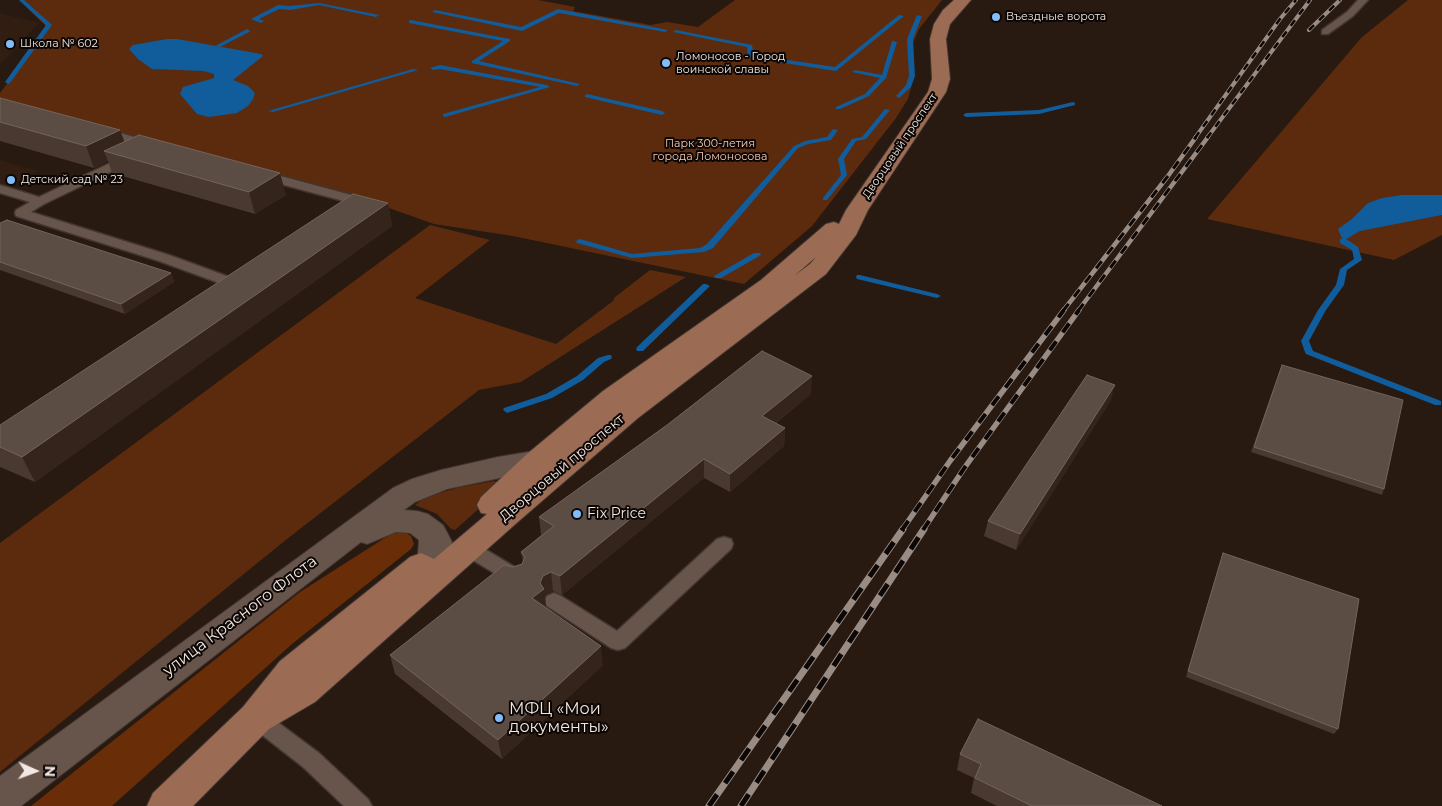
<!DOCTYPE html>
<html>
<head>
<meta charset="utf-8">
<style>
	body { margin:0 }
	#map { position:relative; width:1442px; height:806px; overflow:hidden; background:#281911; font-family:Montserrat,sans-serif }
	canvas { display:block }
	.north { position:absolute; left:10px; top:746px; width:50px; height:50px; -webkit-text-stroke:4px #0c0604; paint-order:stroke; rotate:92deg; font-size:14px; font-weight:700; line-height:20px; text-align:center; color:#f2e7e1 }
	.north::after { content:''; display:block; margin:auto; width:18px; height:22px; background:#f2e7e1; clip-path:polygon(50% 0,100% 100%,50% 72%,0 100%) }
</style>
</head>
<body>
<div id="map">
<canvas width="1442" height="806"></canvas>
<div class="north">N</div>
</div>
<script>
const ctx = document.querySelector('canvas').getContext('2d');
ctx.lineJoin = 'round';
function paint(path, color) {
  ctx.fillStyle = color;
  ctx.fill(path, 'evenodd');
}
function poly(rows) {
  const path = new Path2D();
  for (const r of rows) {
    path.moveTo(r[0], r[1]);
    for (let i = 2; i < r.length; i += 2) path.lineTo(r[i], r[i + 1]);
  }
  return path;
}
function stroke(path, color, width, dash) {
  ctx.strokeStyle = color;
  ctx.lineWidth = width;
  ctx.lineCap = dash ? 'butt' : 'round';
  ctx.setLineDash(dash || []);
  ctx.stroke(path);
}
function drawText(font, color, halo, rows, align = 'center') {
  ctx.font = font + ' Montserrat,sans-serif';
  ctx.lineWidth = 4;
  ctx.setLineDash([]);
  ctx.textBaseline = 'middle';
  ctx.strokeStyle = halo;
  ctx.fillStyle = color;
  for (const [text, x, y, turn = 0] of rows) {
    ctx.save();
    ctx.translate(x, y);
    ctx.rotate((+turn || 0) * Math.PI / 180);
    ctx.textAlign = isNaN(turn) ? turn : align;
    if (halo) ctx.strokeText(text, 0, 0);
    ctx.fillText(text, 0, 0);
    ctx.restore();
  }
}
const built = poly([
	[0,13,39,23,0,65],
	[0,160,40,171,0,191]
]);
const green = poly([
	[19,0,538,0,575,7,573,11,651,25,667,22,698,27,735,0,942,0,919,29,912,46,913,80,908,99,896,118,812,226,744,284,513,236,434,224,386,207,0,103,0,93,49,29],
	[1408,0,1442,0,1442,235,1394,260,1207,219,1362,37],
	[430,225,490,240,415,298,556,344,613,301,615,297,650,270,686,277,521,382,479,390,287,539,0,772,0,543],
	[494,481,499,483,500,490,455,530,451,529,437,514,415,505,422,500,439,493,461,487]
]);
const forest = poly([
	[398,532,406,533,411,536,414,544,411,549,292,644,112,806,31,806,300,592,391,534]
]);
const water = poly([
	[167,39,177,39,261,54,263,56,233,80,248,86,255,93,253,99,248,106,237,113,209,117,197,114,180,94,183,87,214,78,214,74,203,71,152,69,138,59,129,49,133,45],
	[1402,195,1442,195,1442,215,1360,231,1343,241,1338,229,1352,219,1368,203,1382,198]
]);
const stream = poly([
	[19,0,24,0,52,25,10,83,8,84,5,82,46,25,19,0],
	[319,3,379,15,376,17,319,5,290,10,279,9,259,19,264,21,261,23,251,19,278,5,290,6,319,3],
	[558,9,668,30,665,32,559,13,522,31,432,12,435,10,521,27,558,9],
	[899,15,904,16,836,71,751,58,748,56,747,47,673,32,676,30,752,45,754,55,835,67,899,15],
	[917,15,922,16,913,39,915,76,911,87,899,98,896,96,906,85,909,76,907,39,917,15],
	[411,20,510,39,510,41,479,61,580,84,577,86,472,63,472,61,503,41,409,23,409,21,411,20],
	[247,29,250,31,249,32,220,47,215,46,247,29],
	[892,41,897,42,886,78,869,96,840,109,836,109,836,107,865,94,880,78,852,72,855,70,882,75,892,41],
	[440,65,547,85,550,87,445,117,443,116,443,114,540,87,440,69,433,70,430,68,440,65],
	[413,69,418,70,273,112,268,111,413,69],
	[587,94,662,111,665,113,662,115,585,97,585,95,587,94],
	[1073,102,1075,103,1075,105,1039,114,966,117,963,115,966,113,1039,110,1073,102],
	[885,109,890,110,866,139,856,141,844,159,847,175,827,200,823,200,823,198,841,175,838,159,852,139,862,137,885,109],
	[833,129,838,130,831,140,808,144,798,148,713,248,704,252,632,258,577,243,576,241,580,239,632,254,700,248,707,244,794,146,805,141,827,137,833,129],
	[1340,239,1346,239,1358,247,1362,260,1347,270,1344,285,1326,310,1309,341,1313,351,1441,401,1441,405,1435,405,1306,354,1305,352,1301,341,1318,310,1336,285,1340,269,1354,259,1352,250,1340,243,1340,239],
	[754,253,760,253,761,255,721,278,715,278,714,276,754,253],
	[857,275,860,275,937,294,941,296,937,298,857,279,856,277,857,275],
	[703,284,706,284,710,286,643,351,637,351,636,349,637,347,703,284],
	[608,355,611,355,612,357,611,359,604,362,583,380,552,398,507,413,503,410,504,408,546,394,577,376,598,358,608,355]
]);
const lane = poly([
	[1358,0,1368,0,1353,16,1328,34,1322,34,1322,30,1347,12,1358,0],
	[103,128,155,143,157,145,151,149,99,133,97,131,103,128],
	[129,154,135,158,133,161,44,204,31,212,169,255,232,278,234,281,232,284,222,284,159,261,16,216,15,213,16,210,30,202,0,193,0,185,39,197,129,154],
	[262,171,355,196,357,199,351,203,258,178,256,175,258,172,262,171],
	[724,537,731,539,733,544,731,549,625,648,618,650,611,648,547,606,544,601,547,596,554,593,561,596,617,631,717,539,724,537],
	[468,541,475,543,523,572,526,577,523,582,516,584,509,582,461,553,459,548,461,543,468,541],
	[256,709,264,712,319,753,368,799,372,806,344,806,303,767,248,724,245,718,248,712,256,709]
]);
const secondary = poly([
	[552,448,562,451,567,458,562,465,447,489,415,502,404,510,417,511,428,514,443,525,452,542,450,554,445,562,434,566,423,562,418,554,419,540,410,533,396,532,367,544,361,542,21,806,0,806,0,776,393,488,412,479,441,470,498,457,552,448]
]);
const primary = poly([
	[954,0,971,0,950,24,946,39,950,79,946,92,868,210,856,235,826,274,638,418,520,520,315,702,269,729,193,806,147,806,153,793,243,707,280,661,410,557,421,553,434,559,487,514,481,513,477,505,481,497,527,454,603,391,761,280,826,224,834,222,839,224,846,210,928,92,932,79,930,39,934,24,943,10,954,0],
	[816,257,810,264,794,276,816,257]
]);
const railFar3 = poly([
	[1309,30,1340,0],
	[1195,138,1280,19,1296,0],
	[1207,138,1310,0]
]);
const railFar2 = poly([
	[1063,311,1168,176,1196,137],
	[1078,311,1208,137]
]);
const railFar1 = poly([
	[902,530,950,461,1064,310],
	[923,530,965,467,1079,310]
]);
const rail = poly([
	[709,806,903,529],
	[741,806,924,529]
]);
const wall = poly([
	[0,98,124,142,286,195,255,214,112,173,108,161,94,168,0,141],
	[388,203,392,226,35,482,0,467,0,425],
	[0,223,171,273,174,282,125,314,0,270],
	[1282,365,1384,489,1382,495,1251,452],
	[811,394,776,423,785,428,784,446,730,492,704,478,562,595,553,591,545,595,545,596,546,608,603,665,502,759,395,674,390,655,513,567,522,564,523,562,521,552,541,535,539,517],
	[1111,400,1016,550,984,536,988,521],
	[1223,553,1338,729,1334,734,1186,677],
	[960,754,1162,806,997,806,971,793,974,778,957,770]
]);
const shadedWall = poly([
	[120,130,128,151,104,151,108,161,94,168,86,146],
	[280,173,286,195,255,214,249,192],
	[388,203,392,226,35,482,22,457],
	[171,273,174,282,125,314,121,304],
	[812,376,811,394,761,435,762,416],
	[1115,385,1111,400,1016,550,1020,534],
	[785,428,784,446,730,492,730,474],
	[704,459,704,478,562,595,560,576],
	[551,572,553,591,545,595,545,596,546,608,532,598,543,576],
	[601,646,603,665,502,759,498,740]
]);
const building = poly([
	[0,98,120,130,86,146,0,122,0,98],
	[139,135,280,173,249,192,104,151,139,135],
	[353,194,388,203,22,457,0,447,0,425,353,194],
	[7,220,171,273,121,304,0,262,0,223,7,220],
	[762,351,812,376,762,416,785,428,730,474,704,459,560,576,551,572,543,576,540,583,544,589,532,598,601,646,498,740,390,655,504,565,513,567,522,564,525,557,521,552,554,526,539,517,667,425,762,351],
	[1282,365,1403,400,1384,489,1254,447,1282,365],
	[1087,375,1115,385,1020,534,988,521,1087,375],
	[1223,553,1359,599,1338,729,1188,671,1223,553],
	[978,719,1162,806,1032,806,975,778,981,764,960,754,978,719]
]);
const markers = [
	[996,17,5,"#80bdfa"],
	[10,44,5,"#80bdfa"],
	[666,63,5,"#80bdfa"],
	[11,180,5,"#80bdfa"],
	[577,514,5,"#80bdfa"],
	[499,718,5,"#80bdfa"]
];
const farPoinames = [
	["Въездные ворота",1006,17],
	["Школа № 602",20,44],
	["Ломоносов - Город",676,57],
	["воинской славы",676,70],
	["Детский сад № 23",21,180]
];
const farParknames = [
	["Парк 300-летия",710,144],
	["города Ломоносова",710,157]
];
const farStreetnames = [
	["Дворцовый проспект",900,146,-56]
];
const streetNames = [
	["Дворцовый проспект",562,468,-40]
];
const poiNames = [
	["Fix Price",587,514]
];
const nearStreetnames = [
	["улица Красного Флота",240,616,-37]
];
const nearPoinames = [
	["МФЦ «Мои",509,709],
	["документы»",509,727]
];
paint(built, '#321d12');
paint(green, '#5c2b0e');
paint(forest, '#692e07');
paint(water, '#115c9a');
paint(stream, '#115c9a');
stroke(lane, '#423632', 3);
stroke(secondary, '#423632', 2);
stroke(primary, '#423632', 2);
paint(lane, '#67554c');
paint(secondary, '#67554c');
paint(primary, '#9b6c53');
stroke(railFar3, '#988c85', 4);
stroke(railFar2, '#988c85', 4.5);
stroke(railFar1, '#988c85', 5.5);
stroke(rail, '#988c85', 7);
stroke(railFar3, '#0c0604', 2.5, [7]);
stroke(railFar2, '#0c0604', 3, [9]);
stroke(railFar1, '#0c0604', 4, [11]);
stroke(rail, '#0c0604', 5, [14]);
paint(wall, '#493931');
paint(shadedWall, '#34241c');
paint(building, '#5b4c44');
stroke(building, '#73645d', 1);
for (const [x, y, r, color] of markers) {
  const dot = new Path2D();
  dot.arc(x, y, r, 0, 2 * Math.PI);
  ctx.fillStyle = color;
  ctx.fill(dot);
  stroke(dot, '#0c0604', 2);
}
drawText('11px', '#f2e7e1', '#0c0604', farPoinames, 'left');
drawText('11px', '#f9cbb4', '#0c0604', farParknames);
drawText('11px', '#f2e7e1', '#0c0604', farStreetnames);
drawText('14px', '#f2e7e1', '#0c0604', streetNames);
drawText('14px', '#f2e7e1', '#0c0604', poiNames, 'left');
drawText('16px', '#f2e7e1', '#0c0604', nearStreetnames);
drawText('16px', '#f2e7e1', '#0c0604', nearPoinames, 'left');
</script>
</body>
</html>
